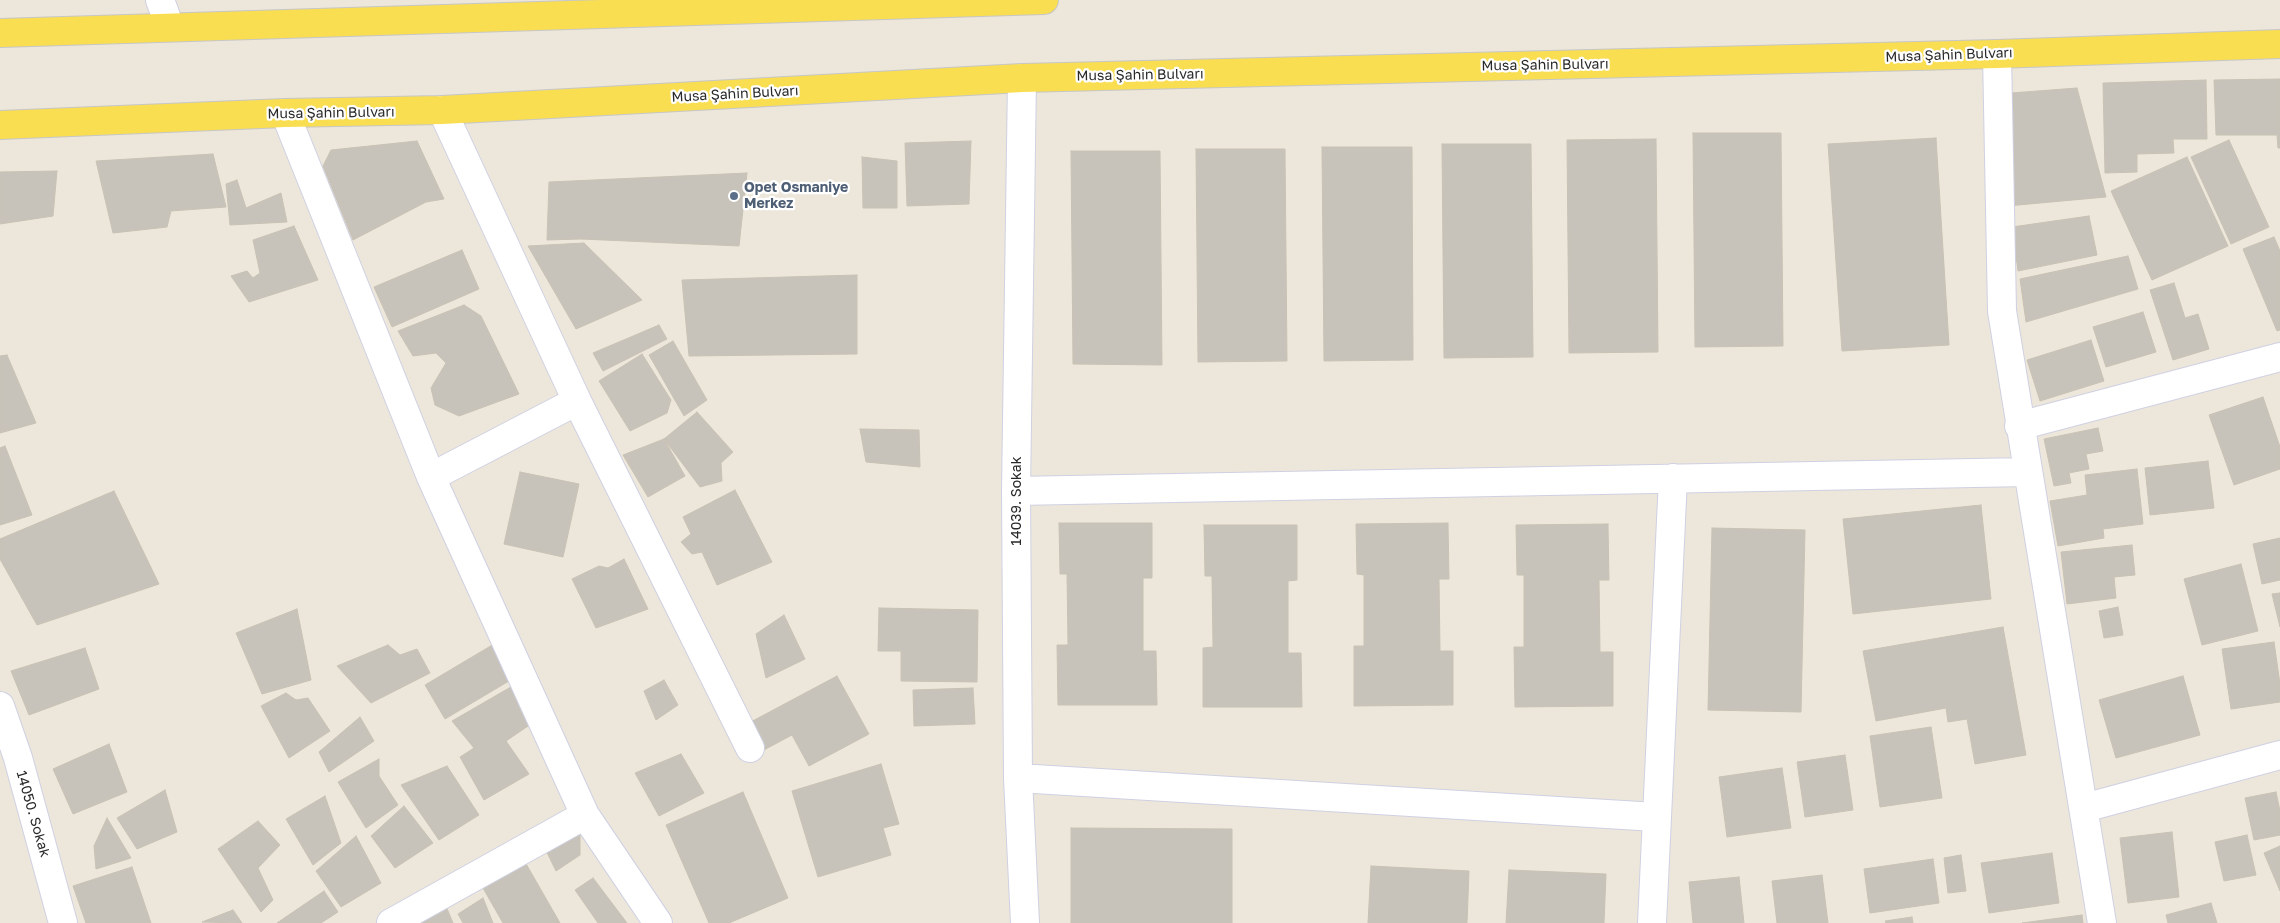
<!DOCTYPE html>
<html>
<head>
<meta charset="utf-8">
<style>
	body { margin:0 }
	canvas { display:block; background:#ede6da }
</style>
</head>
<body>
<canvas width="2280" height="923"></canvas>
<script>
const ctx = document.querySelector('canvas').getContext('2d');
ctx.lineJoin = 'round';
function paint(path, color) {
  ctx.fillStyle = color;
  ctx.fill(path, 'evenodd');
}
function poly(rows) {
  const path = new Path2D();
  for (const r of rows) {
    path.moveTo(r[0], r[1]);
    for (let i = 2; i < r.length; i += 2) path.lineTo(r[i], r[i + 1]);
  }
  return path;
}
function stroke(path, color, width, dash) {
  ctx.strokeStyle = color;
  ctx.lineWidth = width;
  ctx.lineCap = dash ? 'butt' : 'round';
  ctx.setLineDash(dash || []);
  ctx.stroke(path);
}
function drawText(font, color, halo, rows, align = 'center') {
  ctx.font = font + ' "Golos Text",sans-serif';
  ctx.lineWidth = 4.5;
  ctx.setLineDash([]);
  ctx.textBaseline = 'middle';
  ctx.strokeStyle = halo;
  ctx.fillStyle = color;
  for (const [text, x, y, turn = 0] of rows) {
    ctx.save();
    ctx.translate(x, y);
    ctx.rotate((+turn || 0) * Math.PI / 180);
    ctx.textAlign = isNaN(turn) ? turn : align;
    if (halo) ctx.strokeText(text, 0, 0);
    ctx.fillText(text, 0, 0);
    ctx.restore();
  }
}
const building = poly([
	[2280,79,2280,148,2278,148,2277,135,2216,135,2214,80,2280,79],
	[2206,80,2207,139,2173,139,2174,153,2137,154,2137,172,2105,173,2103,83,2206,80],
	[2077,88,2106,197,2007,206,1998,94,2077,88],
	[1693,133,1781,133,1783,346,1695,347,1693,133],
	[1936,138,1949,345,1842,351,1828,144,1936,138],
	[1656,139,1658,352,1569,353,1567,140,1656,139],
	[2229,140,2269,227,2231,244,2191,157,2229,140],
	[417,141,444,199,426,202,353,240,323,166,331,150,417,141],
	[971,141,969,204,907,206,905,143,971,141],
	[1442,144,1531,144,1533,357,1444,358,1442,144],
	[1322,147,1412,147,1413,360,1324,361,1322,147],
	[1196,149,1285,149,1287,361,1198,362,1196,149],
	[1071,151,1160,151,1162,365,1073,364,1071,151],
	[213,154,226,207,171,211,167,227,113,233,96,161,213,154],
	[862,157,897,161,897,208,863,208,862,157],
	[2187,157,2228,246,2152,280,2111,191,2187,157],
	[57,171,53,216,0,224,0,172,57,171],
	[747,173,739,246,581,239,547,240,549,182,747,173],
	[237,180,246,208,281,193,287,222,230,225,226,184,237,180],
	[2089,216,2097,255,2018,271,2012,227,2089,216],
	[294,226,318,280,249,302,231,276,247,271,253,278,260,273,253,240,294,226],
	[2274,237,2280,251,2280,330,2277,331,2243,249,2274,237],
	[584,243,642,300,576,329,528,246,584,243],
	[462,250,479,289,392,327,374,287,462,250],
	[2128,256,2138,289,2026,322,2020,279,2128,256],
	[857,275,857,354,689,356,682,280,857,275],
	[2174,283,2185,318,2198,314,2209,349,2173,360,2150,290,2174,283],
	[464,305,481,316,519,394,459,416,435,405,431,388,446,363,436,353,413,356,398,331,464,305],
	[2143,312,2156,352,2106,367,2093,327,2143,312],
	[659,325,667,339,603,371,593,353,659,325],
	[2091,340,2104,381,2040,401,2027,360,2091,340],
	[673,341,707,400,684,416,649,355,673,341],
	[642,354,671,400,667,413,630,431,599,381,642,354],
	[7,355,36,423,0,433,0,356,7,355],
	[2263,397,2280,447,2280,469,2234,485,2209,415,2263,397],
	[697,412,733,452,721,463,722,481,700,487,664,439,697,412],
	[2098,428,2103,451,2086,454,2089,469,2069,473,2071,483,2054,486,2044,439,2098,428],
	[860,429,919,430,920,467,866,462,860,429],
	[664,439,685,476,648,497,623,455,664,439],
	[5,446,32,515,0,525,0,448,5,446],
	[2208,461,2214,508,2150,515,2145,468,2208,461],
	[2137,469,2143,524,2103,529,2104,538,2058,546,2050,501,2087,495,2085,475,2137,469],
	[520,472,579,484,563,557,504,544,520,472],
	[735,490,772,562,717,585,702,552,692,554,681,542,691,534,683,517,735,490],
	[114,491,159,584,37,625,0,559,0,539,114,491],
	[1981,505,1991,599,1853,614,1843,519,1981,505],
	[1059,523,1152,523,1152,578,1143,578,1143,651,1156,651,1157,705,1058,705,1057,645,1068,645,1067,574,1060,574,1059,523],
	[1448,523,1449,579,1439,579,1440,651,1453,651,1453,705,1354,706,1354,646,1364,646,1364,575,1357,574,1356,524,1448,523],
	[1608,524,1609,580,1599,580,1600,652,1613,652,1613,706,1515,707,1514,647,1524,647,1524,575,1517,575,1516,525,1608,524],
	[1204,525,1297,525,1297,580,1288,581,1288,653,1301,653,1302,707,1203,707,1203,648,1213,647,1212,576,1205,576,1204,525],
	[1712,528,1805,530,1801,712,1708,710,1712,528],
	[2280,538,2280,580,2262,584,2253,544,2280,538],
	[2132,545,2135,575,2114,577,2116,598,2067,604,2061,552,2132,545],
	[624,559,648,609,596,628,572,579,599,566,608,568,624,559],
	[2241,564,2258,631,2202,645,2184,579,2241,564],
	[2280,593,2280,627,2272,594,2280,593],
	[2118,607,2123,635,2104,638,2099,611,2118,607],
	[879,608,978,610,977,682,901,681,901,651,878,651,879,608],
	[297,609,311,680,262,694,236,633,297,609],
	[784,615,805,659,766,678,756,634,784,615],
	[2003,627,2026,755,1975,764,1967,719,1948,722,1946,708,1876,721,1863,651,2003,627],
	[499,641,514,678,445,719,425,685,499,641],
	[2274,642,2280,684,2280,702,2231,709,2222,649,2274,642],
	[388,645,400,655,417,649,430,673,371,703,337,666,388,645],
	[85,648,99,689,29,715,11,671,85,648],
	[837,676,869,734,809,766,792,735,762,751,747,724,837,676],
	[2183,676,2200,735,2116,758,2099,700,2183,676],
	[664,680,678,705,656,720,644,691,664,680],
	[516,684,534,722,506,741,529,774,484,800,460,757,474,748,452,721,516,684],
	[973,688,975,724,914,726,913,690,973,688],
	[286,693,296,700,308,698,330,731,289,758,261,706,286,693],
	[360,717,374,741,329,772,319,752,360,717],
	[1931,727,1942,798,1880,807,1870,736,1931,727],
	[109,744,127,792,73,814,53,769,109,744],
	[681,754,704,793,659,816,635,773,681,754],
	[1845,755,1853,810,1805,817,1797,762,1845,755],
	[379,759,379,776,398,805,366,828,338,782,379,759],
	[881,764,899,824,883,828,891,855,818,877,792,791,881,764],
	[447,766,479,815,439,840,401,785,447,766],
	[1782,768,1791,828,1727,837,1719,777,1782,768],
	[165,790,177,832,137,849,117,818,165,790],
	[743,792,788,898,729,923,709,923,666,825,743,792],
	[2276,792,2280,811,2280,835,2254,840,2245,798,2276,792],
	[325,796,341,843,313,865,286,819,325,796],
	[404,806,433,843,395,868,371,836,404,806],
	[107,818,131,858,96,869,94,846,107,818],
	[258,821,280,845,258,868,273,900,261,912,218,849,258,821],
	[580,824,580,855,556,871,536,830,580,824],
	[1071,828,1232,829,1232,923,1071,923,1071,828],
	[2172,832,2179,897,2128,903,2120,838,2172,832],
	[2247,835,2256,875,2224,881,2215,842,2247,835],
	[356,836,381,883,341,907,316,871,356,836],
	[2280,846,2280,891,2264,853,2280,846],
	[2052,853,2059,903,1989,913,1981,863,2052,853],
	[1961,855,1966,891,1948,893,1944,858,1961,855],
	[1933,859,1939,903,1870,913,1864,869,1933,859],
	[525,862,560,923,503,923,483,888,525,862],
	[1371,866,1469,871,1467,923,1368,923,1371,866],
	[132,867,151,923,86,923,73,886,132,867],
	[1509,870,1606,874,1604,923,1506,923,1509,870],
	[1822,875,1828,923,1777,923,1772,881,1822,875],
	[1739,877,1744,923,1693,923,1689,882,1739,877],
	[593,878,627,923,598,923,575,890,593,878],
	[324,891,338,912,321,923,277,923,324,891],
	[483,898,493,923,463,923,458,914,483,898],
	[2211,903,2217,923,2168,923,2166,915,2211,903],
	[445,904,453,923,406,923,445,904],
	[233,910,242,923,202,922,233,910],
	[2082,915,2083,923,2022,923,2082,915],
	[1912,917,1913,923,1886,923,1885,921,1912,917]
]);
const minor = poly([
	[160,0,170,27],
	[1997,54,2002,311,2102,923],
	[1022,78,1016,491,1018,778,1025,923],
	[442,110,577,401,750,748],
	[285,113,431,477,585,815,658,923],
	[2019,426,2280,357],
	[431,477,577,401],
	[1016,491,2027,472],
	[0,706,18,758,63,923],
	[1018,778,1656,817],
	[2084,808,2280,755],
	[391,923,585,815],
	[1652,923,1673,478]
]);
const primary = poly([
	[0,33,1044,0],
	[0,125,285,113,442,110,1022,78,1997,54,2280,44]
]);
const markers = [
	[734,196,5,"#5c6f8a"]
];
const streetNames = [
	["Musa Şahin Bulvarı",1949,55,-2],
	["Musa Şahin Bulvarı",1545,65,-1],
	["Musa Şahin Bulvarı",1140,75,-1],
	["Musa Şahin Bulvarı",735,94,-3],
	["Musa Şahin Bulvarı",331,113,-1],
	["14039. Sokak",1017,501,-90],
	["14050. Sokak",33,814,74]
];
const serviceNames = [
	["Opet Osmaniye",744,188],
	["Merkez",744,204]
];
paint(building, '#c8c3ba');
stroke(building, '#c8c2b4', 1);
stroke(minor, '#cfd1e3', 30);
stroke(primary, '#c7c7c7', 30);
stroke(minor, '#fff', 28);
stroke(primary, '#f9de52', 28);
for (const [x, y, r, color] of markers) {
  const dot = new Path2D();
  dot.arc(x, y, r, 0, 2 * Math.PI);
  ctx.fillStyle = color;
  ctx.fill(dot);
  stroke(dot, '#fff', 2);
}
drawText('14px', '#292929', '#fff', streetNames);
drawText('bold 14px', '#4e5e75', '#fff', serviceNames, 'left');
</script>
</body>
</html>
